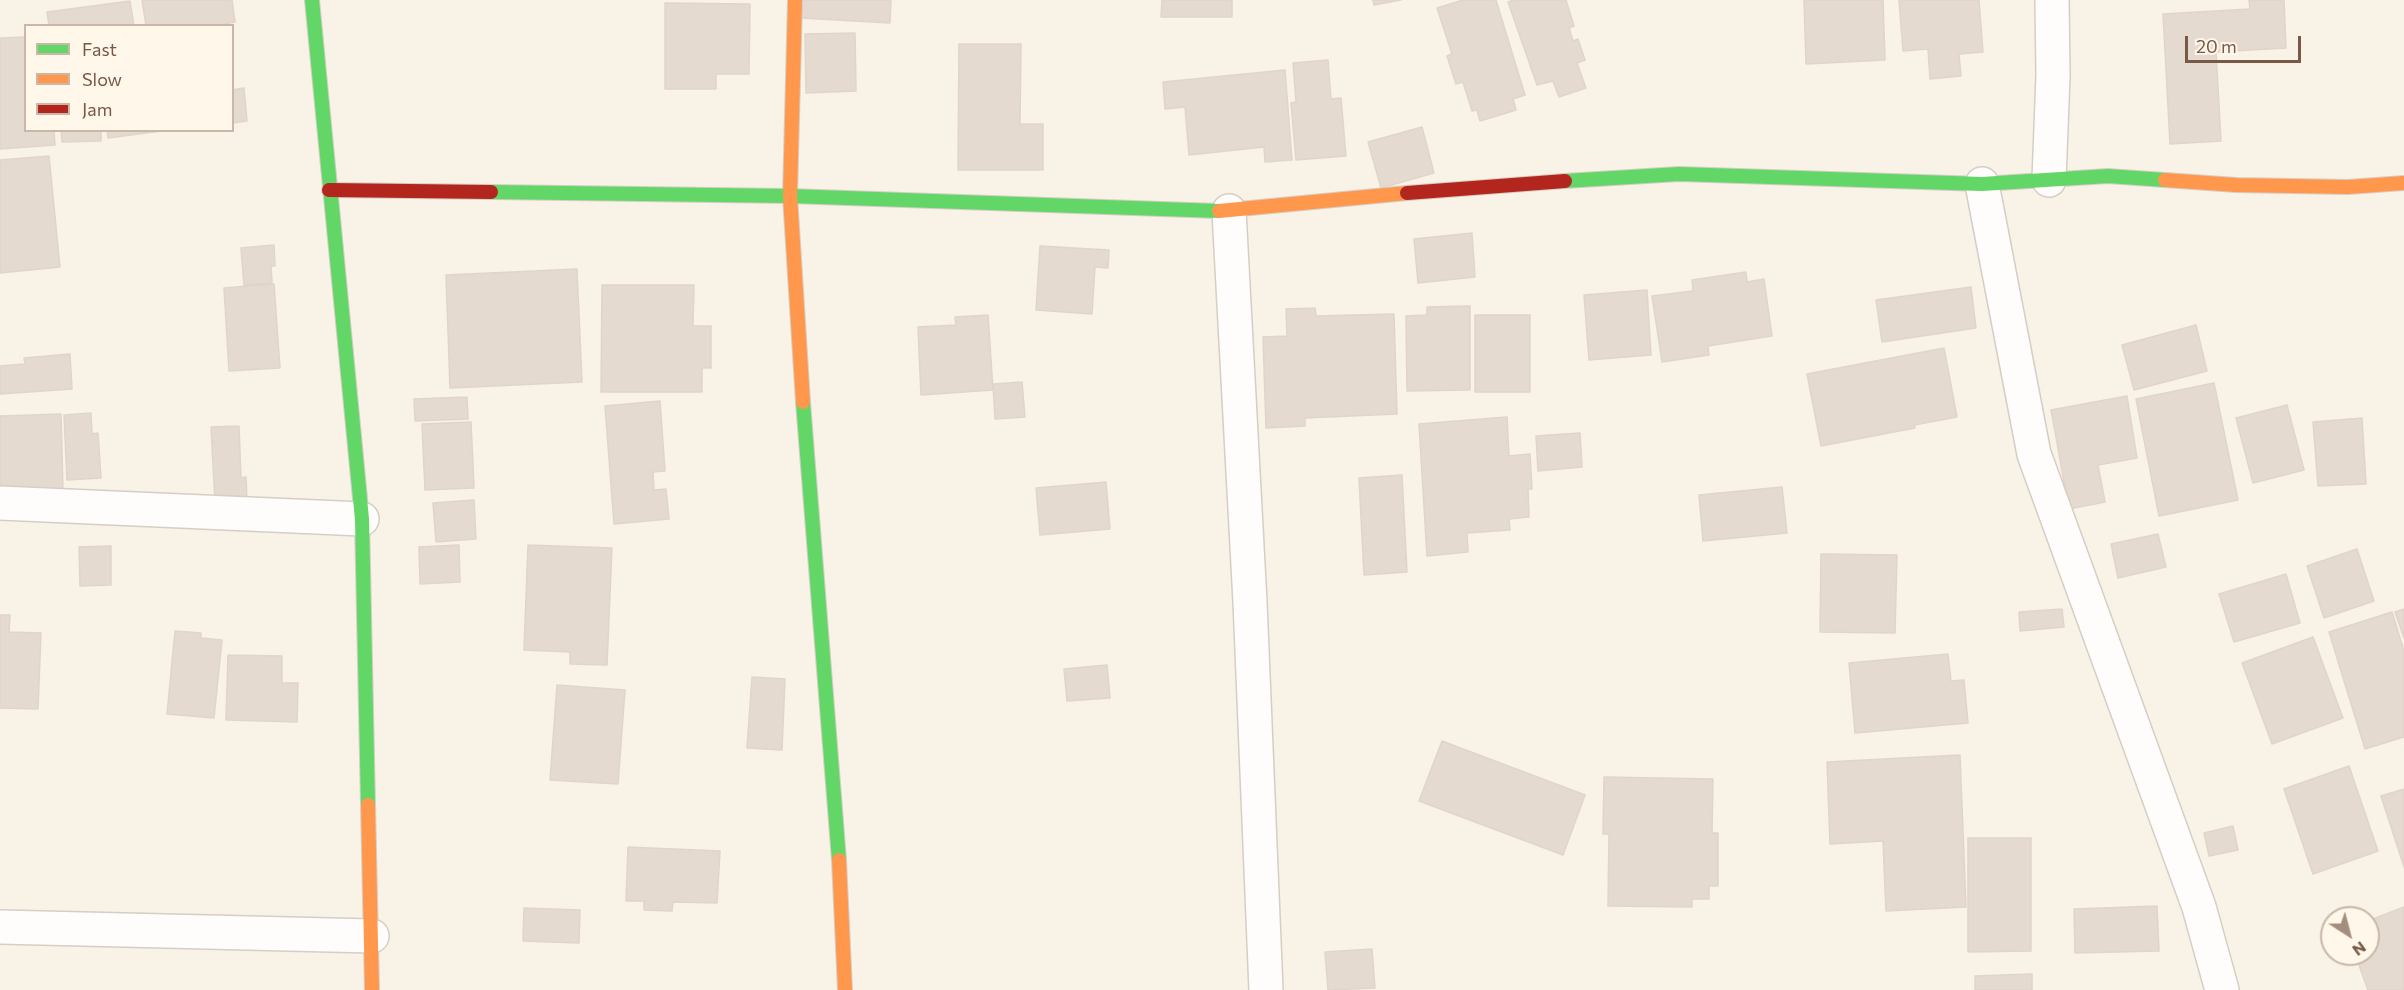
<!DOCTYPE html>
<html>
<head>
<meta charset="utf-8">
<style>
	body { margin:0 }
	#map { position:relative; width:2404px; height:990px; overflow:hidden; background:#f8f2e7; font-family:Commissioner,sans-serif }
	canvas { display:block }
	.legend { position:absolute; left:24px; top:24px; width:210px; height:108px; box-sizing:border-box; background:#fff7e9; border:2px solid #c9b8a8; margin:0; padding:8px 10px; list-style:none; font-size:18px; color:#775946 }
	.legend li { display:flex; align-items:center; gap:12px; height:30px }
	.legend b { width:30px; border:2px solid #c9b8a8 }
	.north { position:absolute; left:2320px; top:906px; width:60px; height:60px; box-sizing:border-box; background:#fff7e9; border:2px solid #c9b8a8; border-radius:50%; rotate:144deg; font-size:16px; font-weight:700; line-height:24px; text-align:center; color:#775946 }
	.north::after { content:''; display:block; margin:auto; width:21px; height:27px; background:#a48f7e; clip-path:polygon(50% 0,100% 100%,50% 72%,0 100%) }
	.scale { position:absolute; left:2185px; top:36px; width:116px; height:27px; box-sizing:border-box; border:3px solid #775946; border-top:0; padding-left:8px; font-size:18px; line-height:21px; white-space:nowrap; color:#775946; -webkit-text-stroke:4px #fff7e9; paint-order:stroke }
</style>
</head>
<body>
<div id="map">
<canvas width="2404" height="990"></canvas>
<ul class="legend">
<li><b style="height:8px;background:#63d668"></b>Fast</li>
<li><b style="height:8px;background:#ff974d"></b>Slow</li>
<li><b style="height:8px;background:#b3261e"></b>Jam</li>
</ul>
<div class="north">N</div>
<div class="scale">20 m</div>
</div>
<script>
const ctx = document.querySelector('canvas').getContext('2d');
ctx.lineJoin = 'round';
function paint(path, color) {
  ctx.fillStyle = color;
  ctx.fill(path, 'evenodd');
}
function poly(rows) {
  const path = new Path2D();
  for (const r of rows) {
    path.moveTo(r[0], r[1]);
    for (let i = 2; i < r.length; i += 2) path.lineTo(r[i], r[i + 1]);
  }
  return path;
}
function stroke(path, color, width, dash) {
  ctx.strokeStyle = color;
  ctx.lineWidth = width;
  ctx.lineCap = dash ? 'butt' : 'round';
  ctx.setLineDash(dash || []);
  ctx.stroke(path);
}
const building = poly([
	[142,0,232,0,235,22,212,26,146,26,142,0],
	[802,0,891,0,890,23,801,18,802,0],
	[1162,0,1232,0,1232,17,1161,17,1162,0],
	[1373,0,1401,0,1374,5,1373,0],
	[1463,0,1496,0,1525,95,1513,99,1516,110,1480,121,1477,110,1472,111,1463,82,1456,84,1447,56,1452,54,1437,8,1463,0],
	[1514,0,1566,0,1574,26,1569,28,1573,41,1578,39,1585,60,1577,63,1586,88,1559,97,1553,81,1537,85,1508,2,1514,0],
	[1804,0,1883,0,1885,60,1806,64,1804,0],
	[1899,0,1979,0,1983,52,1959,54,1961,76,1930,79,1928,49,1903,51,1899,0],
	[2249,0,2284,0,2286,48,2216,52,2221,141,2170,144,2163,14,2250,9,2249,0],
	[130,1,134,26,49,26,47,12,130,1],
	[665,3,750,4,749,74,716,74,716,89,665,89,665,3],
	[855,33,856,91,806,93,805,34,855,33],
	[26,37,26,130,54,130,55,145,0,149,0,38,26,37],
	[959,44,1021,44,1020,124,1043,124,1043,170,958,170,959,44],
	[1328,60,1331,99,1341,98,1346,156,1296,160,1291,103,1296,102,1293,63,1328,60],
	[1285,70,1292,160,1265,162,1264,147,1189,155,1185,107,1165,109,1163,82,1285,70],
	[244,88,247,121,232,123,232,90,244,88],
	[1422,127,1434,173,1381,188,1368,142,1422,127],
	[61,130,101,130,101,141,62,142,61,130],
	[107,130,169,130,108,138,107,130],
	[49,156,60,267,0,273,0,160,49,156],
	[1472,233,1475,277,1418,283,1414,239,1472,233],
	[274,245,275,266,271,266,272,283,244,285,241,248,274,245],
	[1040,246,1109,250,1108,268,1095,267,1092,314,1036,310,1040,246],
	[577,269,582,382,450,388,446,275,577,269],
	[1746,272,1747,282,1764,279,1772,336,1708,346,1709,355,1662,362,1652,296,1693,291,1692,280,1746,272],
	[274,284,280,368,229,371,224,288,274,284],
	[602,285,694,285,693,326,711,326,711,368,702,368,702,392,601,392,602,285],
	[1971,287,1976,328,1882,342,1876,300,1971,287],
	[1647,290,1651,355,1589,360,1584,295,1647,290],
	[1470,306,1470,390,1407,391,1406,316,1427,315,1427,307,1470,306],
	[1315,308,1316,316,1394,314,1397,414,1305,418,1305,426,1266,428,1263,337,1287,336,1286,309,1315,308],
	[988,315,993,390,921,395,918,327,956,325,955,317,988,315],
	[1475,315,1530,315,1530,392,1475,392,1475,315],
	[2196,325,2207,371,2134,390,2122,345,2196,325],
	[1944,348,1957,417,1914,425,1915,428,1821,446,1807,374,1944,348],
	[70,354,72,389,0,394,0,366,25,364,24,358,70,354],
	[1022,382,1025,417,995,419,993,384,1022,382],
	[2214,383,2238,500,2159,516,2136,399,2214,383],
	[2127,396,2137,458,2098,465,2105,502,2069,509,2051,410,2127,396],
	[467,397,468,419,415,421,414,399,467,397],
	[660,401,665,471,653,472,654,490,666,489,669,519,614,524,605,406,660,401],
	[2287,405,2304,470,2253,483,2236,418,2287,405],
	[91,413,92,434,98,433,101,478,67,480,64,415,91,413],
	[61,414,63,490,0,493,0,416,61,414],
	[1507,417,1509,456,1530,454,1532,489,1528,489,1529,517,1509,519,1510,530,1467,533,1468,552,1427,556,1419,424,1507,417],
	[2362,418,2366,484,2318,486,2313,422,2362,418],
	[471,422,474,488,425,490,422,424,471,422],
	[239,426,241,478,246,477,247,500,215,503,211,427,239,426],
	[1580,433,1582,467,1538,471,1536,436,1580,433],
	[1402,475,1407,572,1364,575,1359,478,1402,475],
	[1106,482,1110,529,1040,535,1036,488,1106,482],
	[1782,487,1787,533,1703,541,1699,495,1782,487],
	[474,500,476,539,436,542,433,503,474,500],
	[2158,534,2166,567,2118,578,2111,544,2158,534],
	[459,545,460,582,420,584,419,547,459,545],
	[528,545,612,548,607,665,570,664,570,652,524,650,528,545],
	[111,546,111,585,80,586,79,547,111,546],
	[2357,549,2374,601,2324,618,2307,566,2357,549],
	[1821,554,1897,555,1895,633,1820,632,1821,554],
	[2286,574,2300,623,2234,642,2219,594,2286,574],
	[2062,609,2064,627,2020,631,2019,612,2062,609],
	[2404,609,2404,638,2395,612,2404,609],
	[2392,612,2404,651,2404,737,2365,749,2329,632,2392,612],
	[0,615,10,615,9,632,41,633,38,709,0,708,0,615],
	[175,631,201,633,201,638,222,640,214,718,167,714,175,631],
	[2313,637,2343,718,2272,744,2242,663,2313,637],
	[1948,654,1951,681,1964,680,1968,723,1855,733,1849,663,1948,654],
	[228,655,282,656,282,683,298,683,297,722,226,720,228,655],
	[1107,665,1110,698,1067,701,1064,669,1107,665],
	[752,677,785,679,782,750,747,748,752,677],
	[557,685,625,690,618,784,550,780,557,685],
	[1442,741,1585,795,1563,855,1419,801,1442,741],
	[1960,755,1966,907,1886,911,1883,841,1830,844,1827,762,1960,755],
	[2349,766,2378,851,2313,874,2284,789,2349,766],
	[1604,777,1713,779,1712,833,1718,833,1718,886,1709,886,1709,899,1692,899,1692,907,1608,906,1609,834,1603,834,1604,777],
	[2404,789,2404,867,2381,796,2404,789],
	[2233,826,2238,850,2209,856,2204,833,2233,826],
	[1968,838,2031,838,2031,951,1968,952,1968,838],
	[628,847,720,851,717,903,673,902,672,911,644,910,644,901,626,901,628,847],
	[2157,906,2159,951,2075,953,2074,909,2157,906],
	[2404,907,2404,990,2368,990,2355,954,2368,954,2368,921,2404,907],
	[524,908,580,910,579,943,523,941,524,908],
	[1372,949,1375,988,1328,990,1325,952,1372,949],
	[2032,974,2032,990,1975,990,1975,976,2032,974]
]);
const street = poly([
	[2049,180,2053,75,2052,0],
	[1982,184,2034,454,2199,907,2222,990],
	[1229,211,1250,602,1266,990],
	[0,503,362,519],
	[0,927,372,936]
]);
const fast = poly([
	[312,0,362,519,368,805],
	[1565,181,1679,174,1982,184,2108,176,2165,180],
	[491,192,790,196,1219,211],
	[803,402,839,860]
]);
const slow = poly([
	[795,0,790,196,803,402],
	[2165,180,2236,185,2348,187,2404,183],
	[1219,211,1407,193],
	[368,805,372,990],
	[839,860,845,990]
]);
const jam = poly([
	[329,190,491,192],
	[1407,193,1565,181]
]);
paint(building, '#e4dacf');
stroke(building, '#e1d5c9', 1.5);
stroke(street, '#d6cec5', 36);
stroke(fast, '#d6cec4', 16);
stroke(slow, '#d6cec4', 16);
stroke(jam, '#d6cec4', 16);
stroke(street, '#fefdfb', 33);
stroke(fast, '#63d668', 14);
stroke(slow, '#ff974d', 14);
stroke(jam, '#b3261e', 14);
</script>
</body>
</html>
